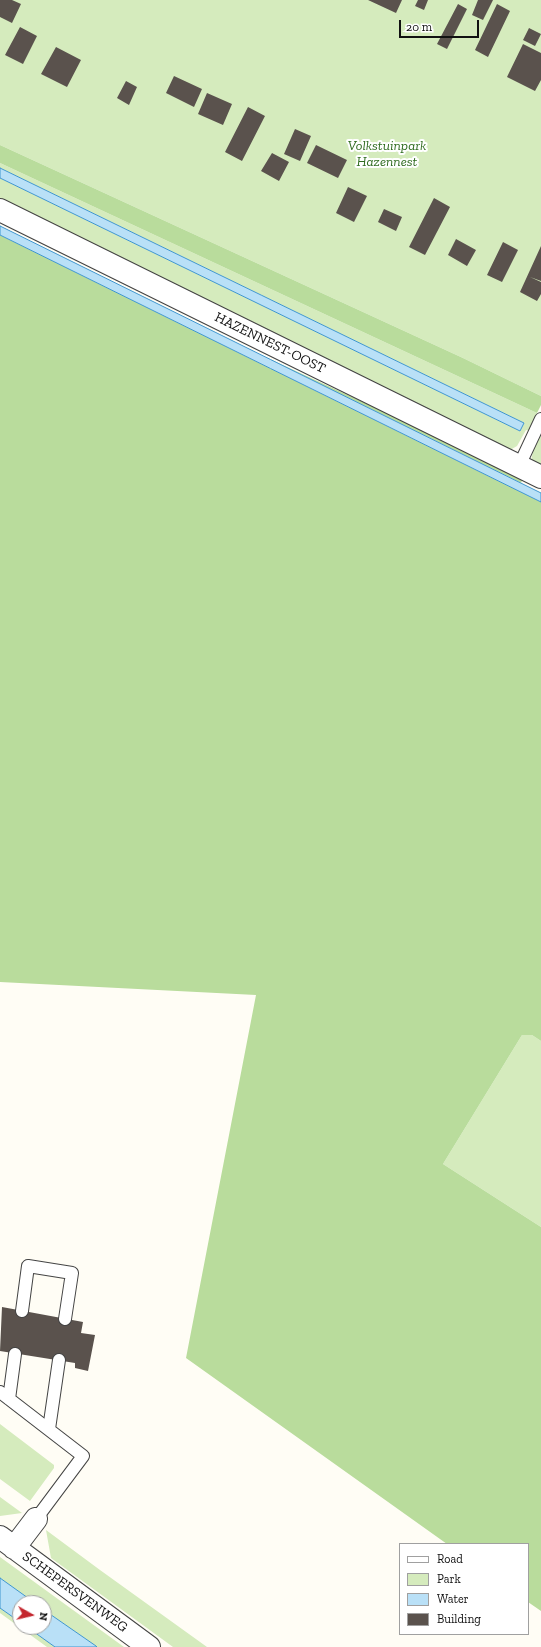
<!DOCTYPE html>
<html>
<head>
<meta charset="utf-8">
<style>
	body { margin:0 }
	#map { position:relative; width:541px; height:1647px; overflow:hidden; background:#fffdf5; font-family:"Zilla Slab",serif }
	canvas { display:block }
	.legend { position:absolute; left:399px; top:1543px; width:130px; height:92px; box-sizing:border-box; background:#fff; border:1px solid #a0a0a0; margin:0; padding:5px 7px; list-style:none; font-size:12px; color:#111 }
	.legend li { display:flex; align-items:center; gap:8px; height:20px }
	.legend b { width:20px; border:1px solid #a0a0a0 }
	.north { position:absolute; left:12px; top:1595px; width:40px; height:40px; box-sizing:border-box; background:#fff; border:1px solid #a0a0a0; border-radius:50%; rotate:98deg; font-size:11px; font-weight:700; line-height:16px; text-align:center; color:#111 }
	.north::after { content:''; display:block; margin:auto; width:14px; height:18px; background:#c4262e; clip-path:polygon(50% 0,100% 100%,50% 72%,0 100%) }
	.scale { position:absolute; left:399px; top:20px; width:80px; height:18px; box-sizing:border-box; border:2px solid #111; border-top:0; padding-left:5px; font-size:12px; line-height:14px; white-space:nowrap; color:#111; -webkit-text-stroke:3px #fff; paint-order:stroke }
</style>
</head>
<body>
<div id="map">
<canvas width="541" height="1647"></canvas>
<ul class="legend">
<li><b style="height:5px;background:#fff"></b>Road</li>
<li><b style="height:11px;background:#d5ebbd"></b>Park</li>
<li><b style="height:11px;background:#b9e0f7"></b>Water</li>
<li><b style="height:11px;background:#5a524d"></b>Building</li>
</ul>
<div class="north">N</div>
<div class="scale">20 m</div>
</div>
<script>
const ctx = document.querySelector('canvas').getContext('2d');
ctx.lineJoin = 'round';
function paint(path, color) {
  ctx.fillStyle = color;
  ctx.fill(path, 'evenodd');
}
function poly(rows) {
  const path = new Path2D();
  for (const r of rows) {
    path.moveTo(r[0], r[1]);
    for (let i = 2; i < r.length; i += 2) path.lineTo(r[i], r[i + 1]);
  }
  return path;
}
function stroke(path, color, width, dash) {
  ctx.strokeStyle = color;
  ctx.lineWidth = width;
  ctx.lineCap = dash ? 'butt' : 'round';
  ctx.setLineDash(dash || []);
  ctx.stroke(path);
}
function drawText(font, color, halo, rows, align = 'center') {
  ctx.font = font + ' "Zilla Slab",serif';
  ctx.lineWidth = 4;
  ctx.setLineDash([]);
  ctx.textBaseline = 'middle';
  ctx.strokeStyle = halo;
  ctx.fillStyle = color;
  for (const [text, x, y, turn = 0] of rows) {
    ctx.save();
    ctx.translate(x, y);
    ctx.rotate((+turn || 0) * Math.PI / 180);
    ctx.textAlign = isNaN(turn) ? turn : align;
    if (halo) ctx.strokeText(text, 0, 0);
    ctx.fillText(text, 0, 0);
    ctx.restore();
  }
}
const green = poly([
	[0,0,541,0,541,396,463,358,0,145],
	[0,163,537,413,529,431,526,430,517,446,510,450,0,200,0,178,520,431,524,423,0,168],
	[541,434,541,468,531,463,533,450],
	[522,1035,532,1035,541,1041,541,1227,443,1164],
	[0,1424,54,1465,54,1468,30,1501,0,1479],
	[0,1497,22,1513,0,1516],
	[46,1530,100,1570,207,1647,173,1647,51,1558],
	[0,1557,124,1647,97,1647,44,1610,44,1603,35,1603,15,1589,0,1578],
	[0,1608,20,1622,20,1627,27,1627,55,1647,47,1647,0,1613]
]);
const forest = poly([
	[0,145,463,358,541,396,541,405,537,413,0,163],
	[0,235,541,502,541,1041,532,1035,522,1035,443,1164,541,1227,541,1611,528,1602,528,1544,447,1544,186,1358,256,995,0,982],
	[261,355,480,456,523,478,521,483]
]);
const water = poly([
	[0,168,524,423,520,431,0,178,0,168],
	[0,226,541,493,541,502,0,235,0,226],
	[0,1578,35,1603,20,1603,20,1622,0,1608,0,1578],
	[44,1610,96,1646,97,1647,55,1647,27,1627,44,1627,44,1610]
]);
const building = poly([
	[0,0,12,0,21,4,12,23,0,17],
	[368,0,402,0,396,13],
	[418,0,428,0,424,10,415,6],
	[478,0,493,0,483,20,472,15],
	[458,4,467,9,447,49,437,44],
	[497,4,510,11,488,57,475,50],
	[20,27,37,36,23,64,5,55],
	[529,28,541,34,535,46,523,40],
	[523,44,541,53,541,80,535,91,507,77],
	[56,47,81,60,67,87,41,74],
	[174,76,202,89,194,107,166,93],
	[126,81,137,87,129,105,117,98],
	[207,93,232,104,223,125,198,114],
	[248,107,265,116,242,161,225,152],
	[295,129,311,136,300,161,284,154],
	[316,145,347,160,338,178,307,163],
	[272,153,289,162,279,181,261,171],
	[348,187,367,196,354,222,336,213],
	[434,198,450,207,425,255,409,247],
	[384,209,402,217,396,231,378,222],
	[456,239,476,250,467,266,448,255],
	[503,242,518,250,502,282,487,275],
	[541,246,541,281,530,277,541,282,541,294,537,301,520,292],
	[2,1307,83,1322,81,1333,95,1335,88,1371,75,1368,75,1363,0,1351]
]);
const service = poly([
	[519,466,541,419],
	[22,1311,28,1266,72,1273,65,1319],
	[0,1392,83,1456,36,1519],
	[9,1399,15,1354],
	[49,1429,59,1360]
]);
const minor = poly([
	[0,210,541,477],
	[0,1537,149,1647],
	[14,1548,36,1519]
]);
const parkNames = [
	["Volkstuinpark",387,146],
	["Hazennest",387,162]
];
const streetNames = [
	["HAZENNEST-OOST",270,343,26],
	["SCHEPERSVENWEG",75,1592,36]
];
paint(green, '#d5ebbd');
paint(forest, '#b9dc9c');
paint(water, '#b9e0f7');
stroke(water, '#3f96cf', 1);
paint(building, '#5a524d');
stroke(service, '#444', 14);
stroke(minor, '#444', 24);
stroke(service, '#fff', 12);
stroke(minor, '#fff', 22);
drawText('italic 14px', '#2f6b1f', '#fff', parkNames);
drawText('14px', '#111', '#fff', streetNames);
</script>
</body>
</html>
